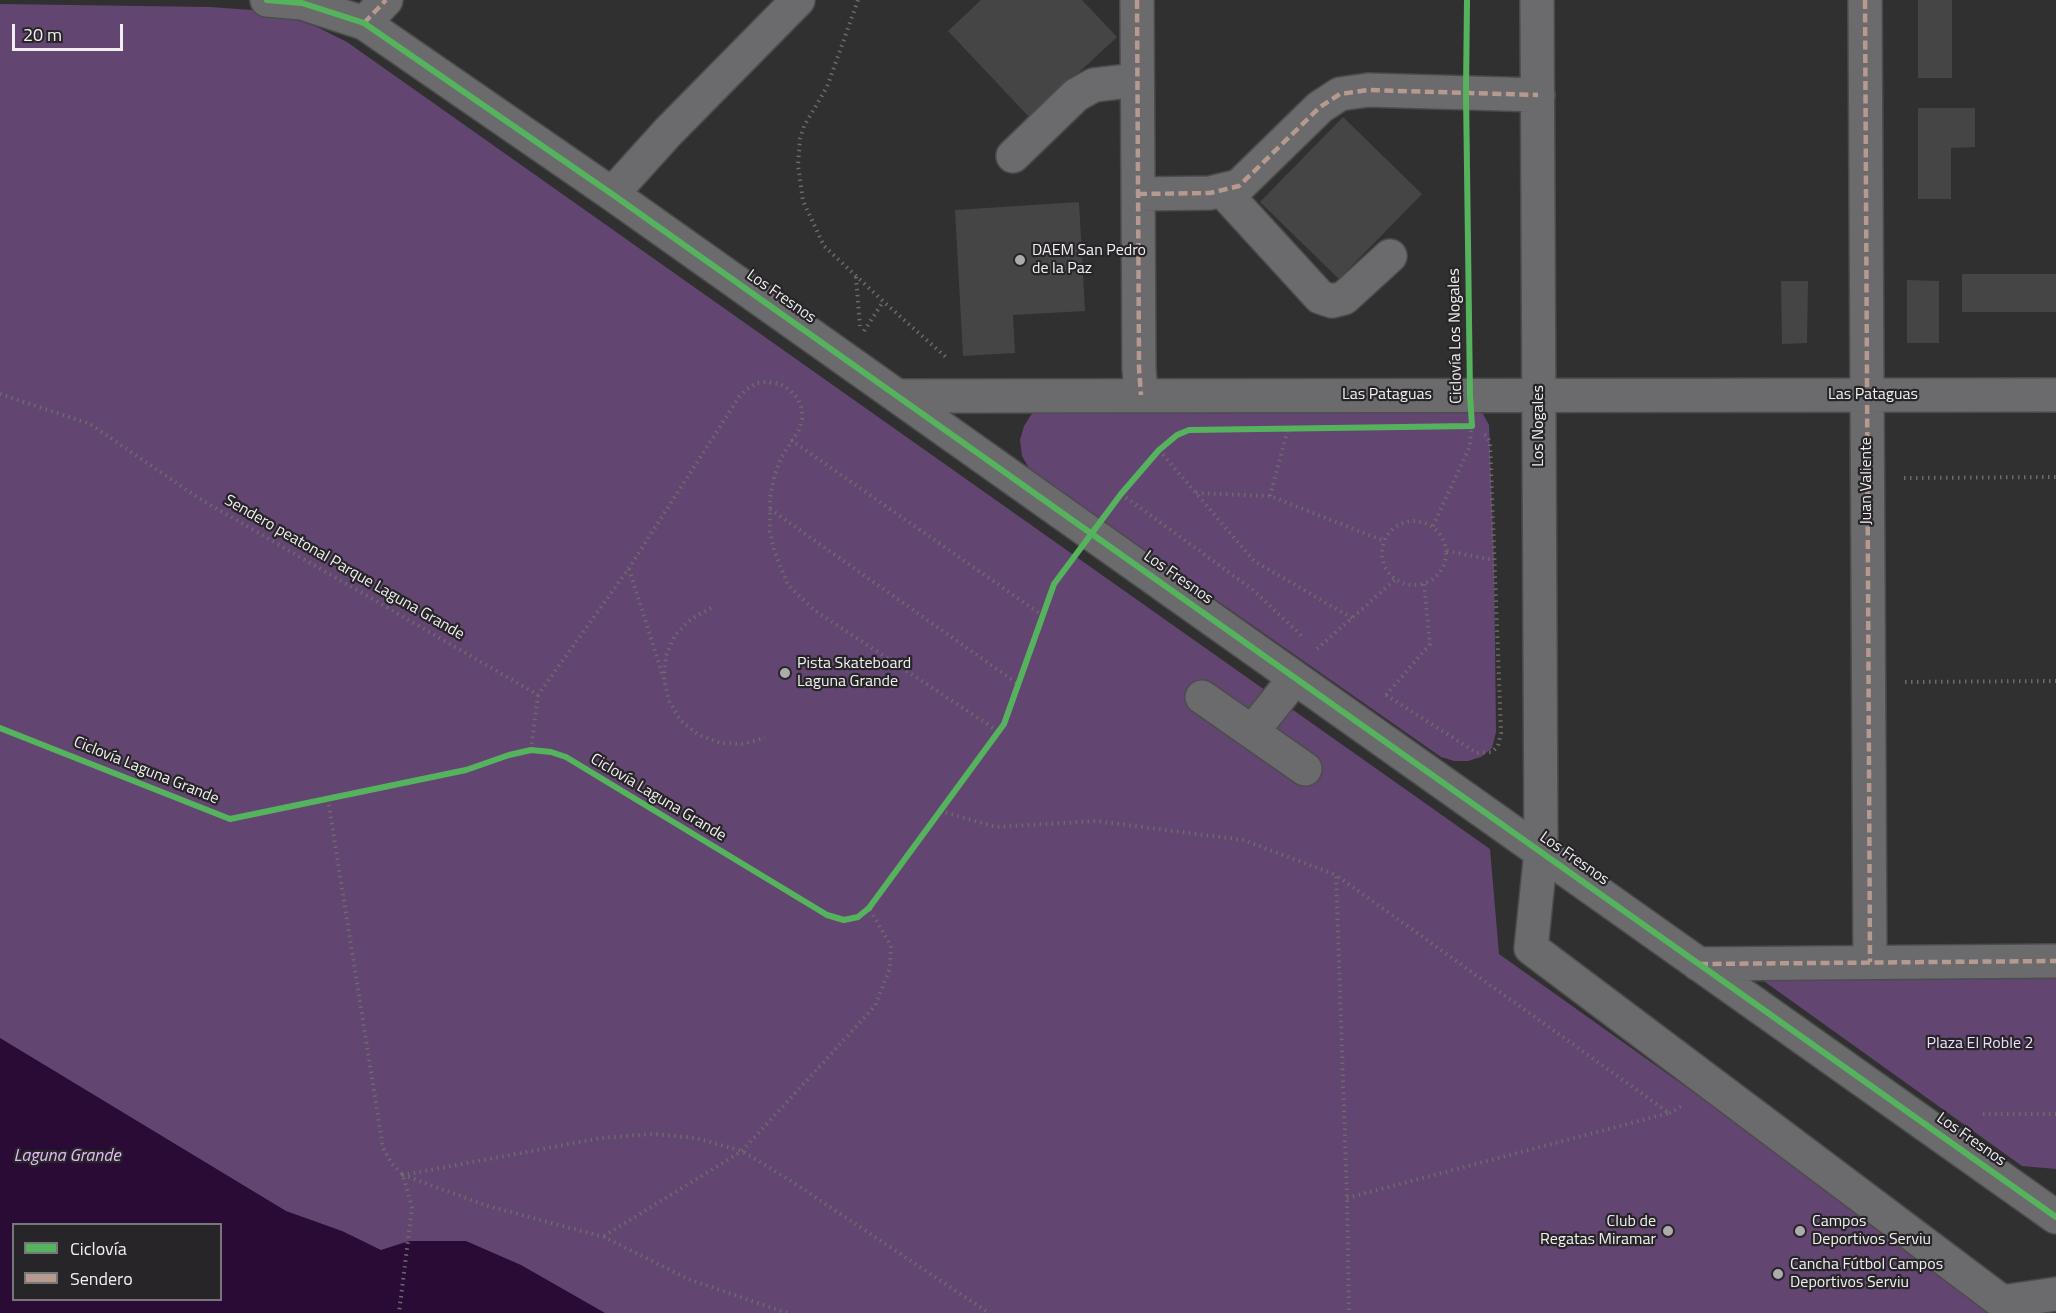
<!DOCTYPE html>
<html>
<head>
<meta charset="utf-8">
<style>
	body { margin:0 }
	#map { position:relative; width:2056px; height:1313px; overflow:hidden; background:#313031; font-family:"Titillium Web",sans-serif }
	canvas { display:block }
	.legend { position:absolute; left:12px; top:1223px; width:210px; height:78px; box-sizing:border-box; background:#272528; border:2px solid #777678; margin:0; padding:8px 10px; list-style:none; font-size:18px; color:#f0eff0 }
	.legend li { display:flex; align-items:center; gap:12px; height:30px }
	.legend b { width:30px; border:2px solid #777678 }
	.scale { position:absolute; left:12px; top:24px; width:111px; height:27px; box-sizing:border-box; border:3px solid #f0eff0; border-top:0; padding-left:8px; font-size:18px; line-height:21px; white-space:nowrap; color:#f0eff0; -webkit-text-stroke:4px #272528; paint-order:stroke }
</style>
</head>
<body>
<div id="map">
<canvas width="2056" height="1313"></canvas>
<ul class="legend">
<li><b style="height:8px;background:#56b35d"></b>Ciclovía</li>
<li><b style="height:8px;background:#b69a8f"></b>Sendero</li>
</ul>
<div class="scale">20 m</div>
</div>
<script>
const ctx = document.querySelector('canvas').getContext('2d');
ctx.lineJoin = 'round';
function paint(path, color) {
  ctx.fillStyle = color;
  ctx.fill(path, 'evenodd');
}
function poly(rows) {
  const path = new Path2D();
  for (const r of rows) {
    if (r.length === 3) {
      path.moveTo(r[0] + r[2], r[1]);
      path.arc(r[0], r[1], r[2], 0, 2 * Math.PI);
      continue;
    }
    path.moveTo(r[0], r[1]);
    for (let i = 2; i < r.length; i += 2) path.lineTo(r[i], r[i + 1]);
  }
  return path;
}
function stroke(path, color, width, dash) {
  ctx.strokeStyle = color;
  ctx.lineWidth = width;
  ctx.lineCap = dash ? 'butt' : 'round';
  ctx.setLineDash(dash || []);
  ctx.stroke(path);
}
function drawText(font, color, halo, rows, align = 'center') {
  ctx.font = font + ' "Titillium Web",sans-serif';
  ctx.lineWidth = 4.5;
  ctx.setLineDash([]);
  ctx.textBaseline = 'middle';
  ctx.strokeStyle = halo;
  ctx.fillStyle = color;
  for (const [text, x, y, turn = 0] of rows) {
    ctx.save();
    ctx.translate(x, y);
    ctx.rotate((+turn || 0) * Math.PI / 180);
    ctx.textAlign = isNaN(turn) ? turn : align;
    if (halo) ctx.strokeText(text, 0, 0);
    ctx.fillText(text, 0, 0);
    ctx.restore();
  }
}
const green = poly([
	[0,4,210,7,252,10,288,17,317,27,347,42,1490,849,1499,954,2004,1313,0,1313],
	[14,1224,220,1224,220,1300,14,1300],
	[1041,408,1476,409,1483,414,1489,425,1494,560,1496,732,1492,748,1481,757,1468,761,1454,761,1441,757,1030,470,1022,456,1020,440,1024,426,1031,415],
	[1747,969,2056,969,2056,1169,2022,1166]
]);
const water = poly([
	[0,1038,286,1211,342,1231,381,1250,409,1241,466,1241,521,1265,605,1313,0,1313],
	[14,1224,220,1224,220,1300,14,1300]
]);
const building = poly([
	[981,0,1082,0,1117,37,1030,118,948,31],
	[1918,0,1952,0,1952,78,1918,78],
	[1918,108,1975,108,1975,147,1951,148,1951,199,1918,199],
	[1343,117,1422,194,1339,279,1260,202],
	[1079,202,1085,311,1013,315,1015,353,963,356,955,210],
	[1962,274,2056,274,2056,312,1962,312],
	[1907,280,1939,281,1939,343,1907,343],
	[1781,281,1808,281,1807,343,1782,344]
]);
const path = poly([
	[858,0,827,87,804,126,800,139,798,165,803,201,824,246,884,302,948,359],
	[856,277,860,326],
	[864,331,883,302],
	[0,394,90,424,200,499,538,695,629,568,739,397,747,389,757,383,768,382,780,384,790,390,798,399,802,410,802,419,799,430,781,458,774,477,770,497,770,532,774,550,788,585,814,610,998,731],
	[791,440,1042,615],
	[1159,450,1254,561,1352,618],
	[1904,478,2056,477],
	[1196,493,1270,496,1384,541],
	[1121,494,1252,589,1304,638],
	[1270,496,1288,429],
	[770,509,1018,684],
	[1414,553,32],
	[1433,526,1470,446,1471,430],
	[1447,551,1494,560],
	[629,569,663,676],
	[711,608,691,619,675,635,666,656,664,679,669,701,681,721,699,735,720,743,743,744,765,738],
	[1317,649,1396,579],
	[1905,682,2056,681],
	[1386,695,1477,753,1492,752,1498,746,1501,733,1490,443,1487,436,1482,433],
	[1386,695,1430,644,1424,584],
	[531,750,538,695],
	[328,799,383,1148,392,1164,403,1175,412,1208,399,1313],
	[940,811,996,827,1096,821,1243,840,1336,875],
	[1669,1113,1682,1106],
	[1983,1114,2056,1114],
	[1347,1198,1669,1113,1336,875,1347,1198,1349,1313],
	[604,1236,742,1151,875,1006,890,968,891,946,869,908],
	[787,1313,688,1279,604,1237,488,1206,403,1175,601,1138,653,1134,696,1138,742,1151,791,1181,989,1313]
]);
const minor = poly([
	[267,0,302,3,364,23,612,194,2056,1217],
	[1137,0,1139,368,1141,395],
	[1537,0,1541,852,1531,948,2002,1302,2056,1294],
	[1865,0,1870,962],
	[364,23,386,0],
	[1013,156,1076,95,1094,85,1137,80],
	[1223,191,1320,297,1332,301,1344,298,1390,256],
	[612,194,668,132,798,0],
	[1138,194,1210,193,1239,186,1320,107,1340,94,1368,90,1538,95],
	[897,396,2056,395],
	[1202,697,1305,769],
	[1252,732,1295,678],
	[1698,964,2056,961]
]);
const quiet = poly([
	[1137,0,1139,368,1141,395],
	[1865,0,1870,962],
	[364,23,386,0],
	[1138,194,1210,193,1239,186,1320,107,1340,94,1368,90,1538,95],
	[1699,964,2056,961]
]);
const cycleway = poly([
	[267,0,302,3,364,23,612,194,2056,1217],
	[0,728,230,819,466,770,509,755,531,750,551,752,566,757,827,915,844,920,858,917,869,908,1004,724,1054,584,1121,494,1159,450,1177,435,1189,430,1472,426,1470,395,1466,93,1467,0]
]);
const markers = [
	[1020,260,6,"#adacad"],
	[785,673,6,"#adacad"],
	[1668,1231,6,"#adacad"],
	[1800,1231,6,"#adacad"],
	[1778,1274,6,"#adacad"]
];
const poiNames = [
	["DAEM San Pedro",1032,251],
	["de la Paz",1032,269],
	["Pista Skateboard",797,664],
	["Laguna Grande",797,682],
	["Club de",1656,1222,"right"],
	["Regatas Miramar",1656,1240,"right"],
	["Campos",1812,1222],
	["Deportivos Serviu",1812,1240],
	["Cancha Fútbol Campos",1790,1265],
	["Deportivos Serviu",1790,1283]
];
const streetNames = [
	["Los Fresnos",781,297,35],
	["Ciclovía Los Nogales",1456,336,-91],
	["Las Pataguas",1387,395],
	["Las Pataguas",1873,395],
	["Los Nogales",1539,426,-90],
	["Juan Valiente",1867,481,-90],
	["Sendero peatonal Parque Laguna Grande",344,568,30],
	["Los Fresnos",1178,578,35],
	["Ciclovía Laguna Grande",146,771,22],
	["Ciclovía Laguna Grande",658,798,31],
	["Los Fresnos",1574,859,35],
	["Los Fresnos",1971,1140,35]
];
const parkNames = [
	["Plaza El Roble 2",1980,1044]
];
const waterNames = [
	["Laguna Grande",67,1157]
];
paint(green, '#624571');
paint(water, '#2a0b36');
paint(building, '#454545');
stroke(minor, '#4d4c4d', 36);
stroke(path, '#6c6b6c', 4, [1.5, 4.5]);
stroke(minor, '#6b6a6c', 33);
stroke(quiet, '#b69a8f', 4.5, [9, 4.5]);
stroke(cycleway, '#56b35d', 6);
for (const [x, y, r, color] of markers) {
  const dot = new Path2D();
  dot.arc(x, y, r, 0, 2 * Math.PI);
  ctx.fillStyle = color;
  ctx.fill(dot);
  stroke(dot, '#272528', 2);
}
drawText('16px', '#f0eff0', '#272528', poiNames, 'left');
drawText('16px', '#f0eff0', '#272528', streetNames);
drawText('16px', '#efdbfb', '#272528', parkNames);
drawText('italic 18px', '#e3b9f8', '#272528', waterNames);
</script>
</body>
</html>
